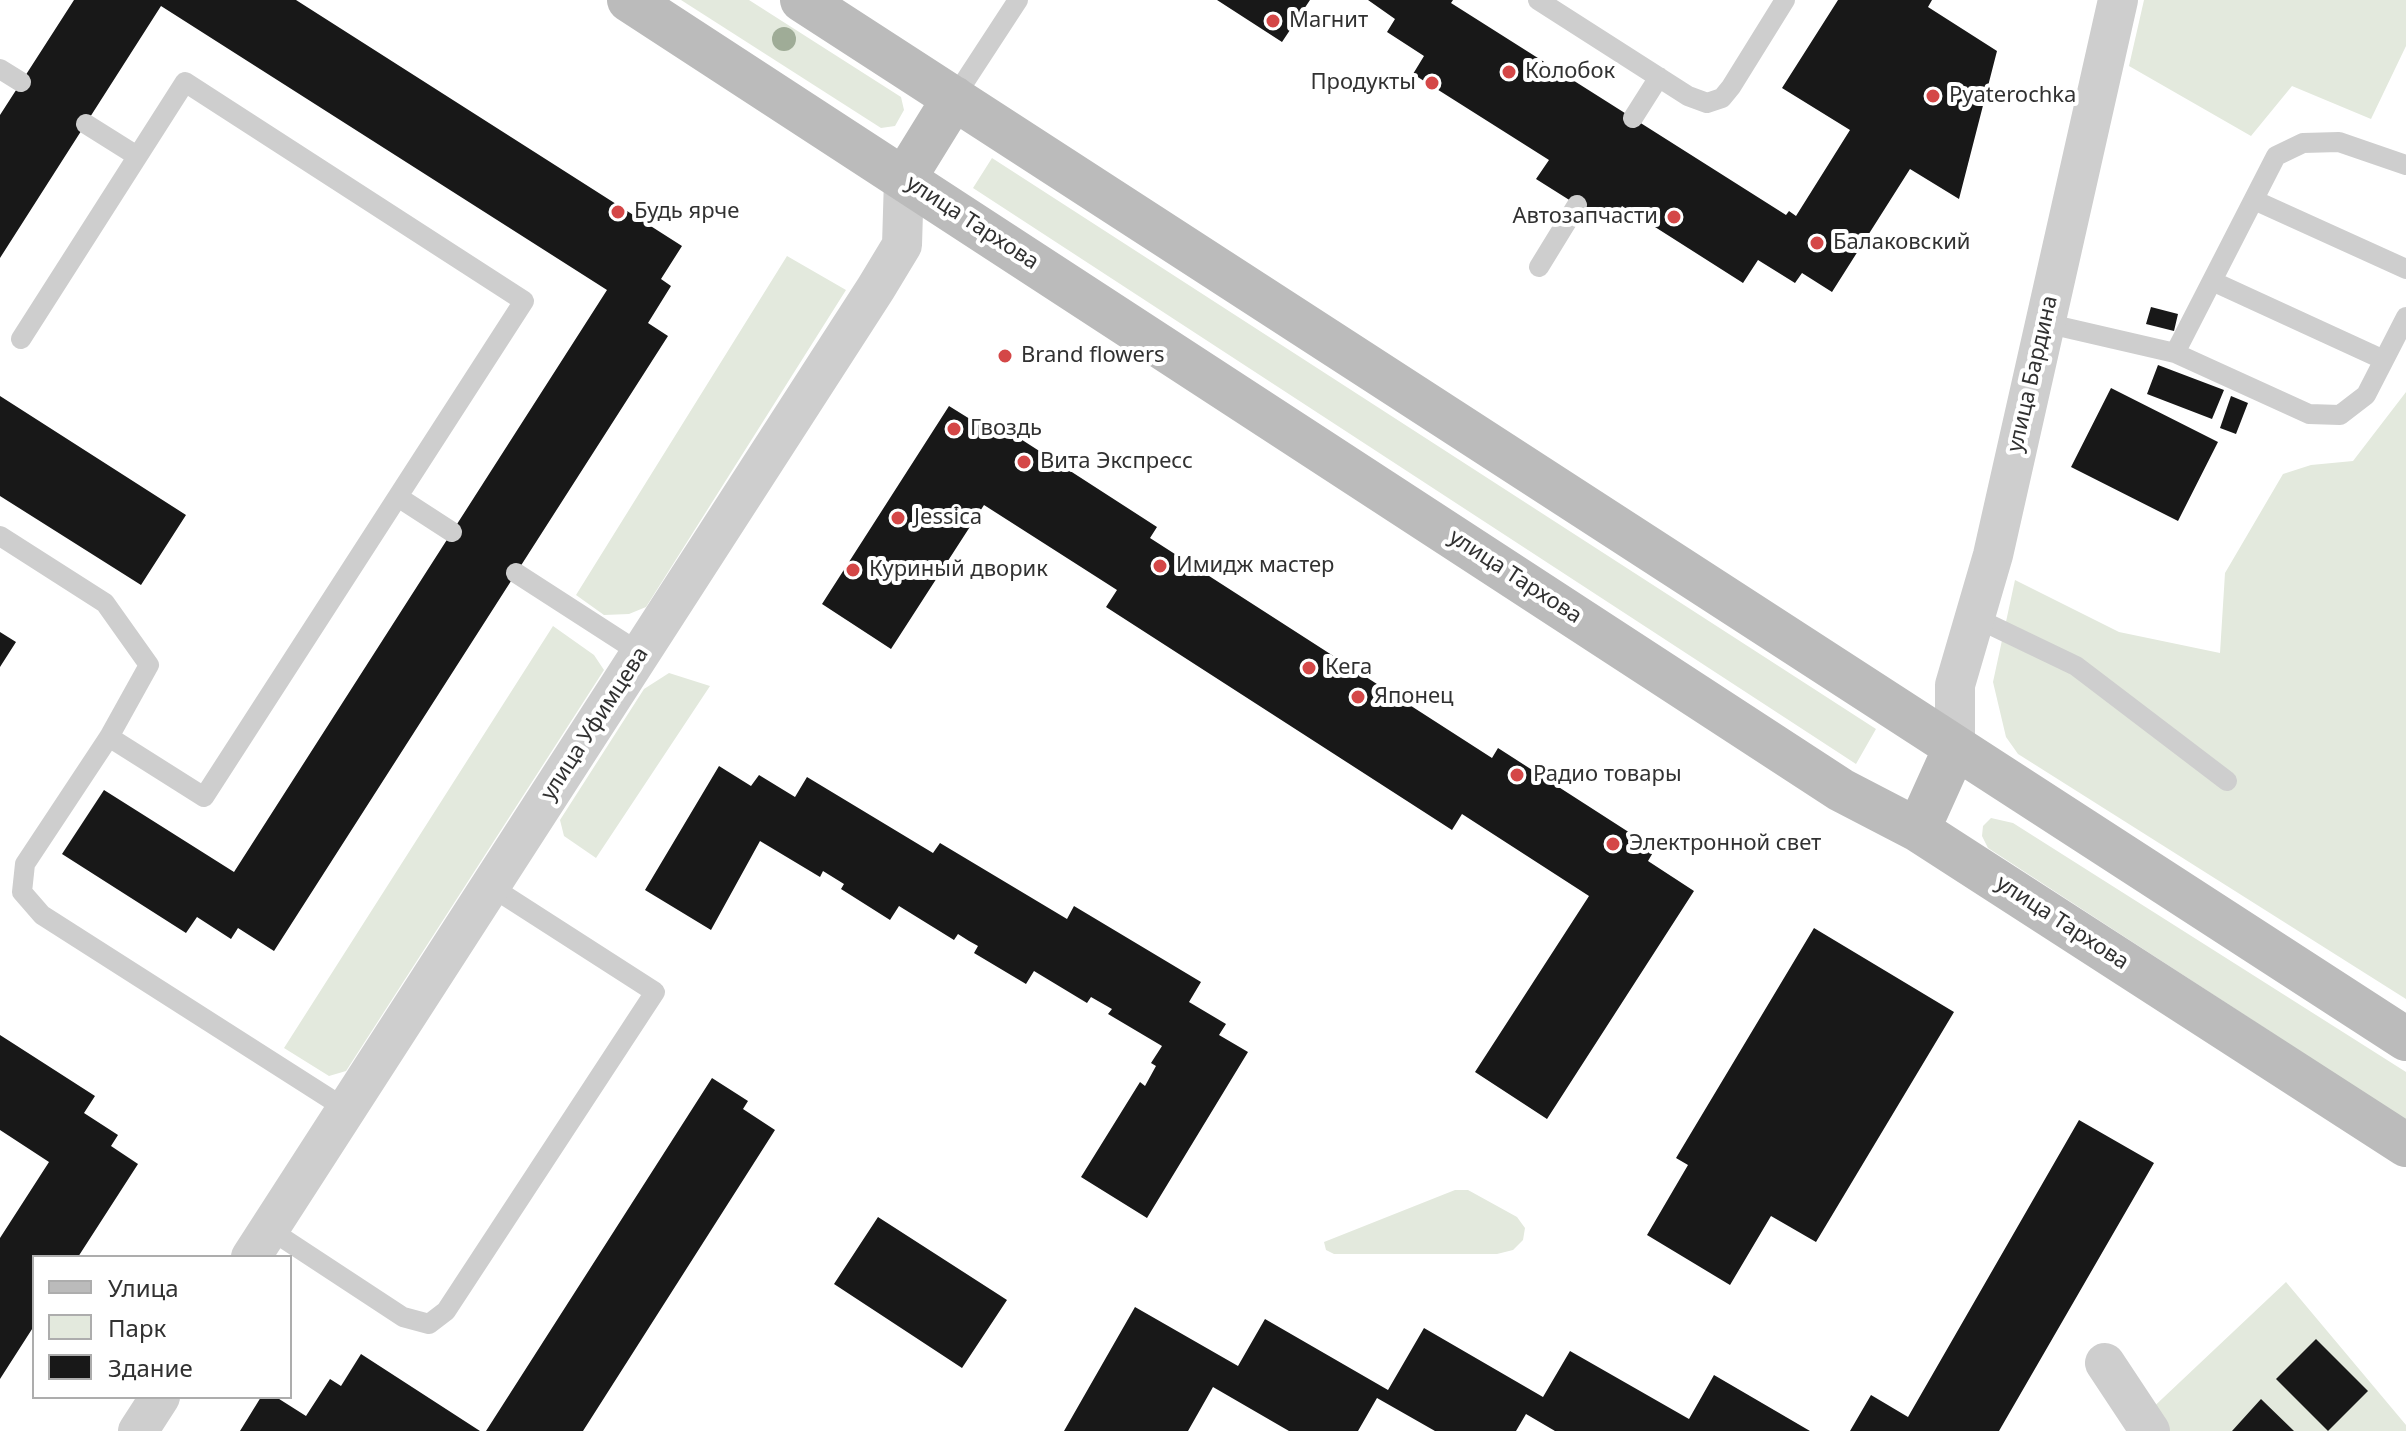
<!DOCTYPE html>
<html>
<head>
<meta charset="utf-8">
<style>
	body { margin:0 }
	#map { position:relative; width:2406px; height:1431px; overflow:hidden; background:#fff; font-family:"Noto Sans",sans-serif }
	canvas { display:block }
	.legend { position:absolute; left:32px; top:1255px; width:260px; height:144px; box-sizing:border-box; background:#fff; border:2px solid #adadad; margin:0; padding:10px 14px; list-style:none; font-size:24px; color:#313131 }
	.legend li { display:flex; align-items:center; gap:16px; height:40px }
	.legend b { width:40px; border:2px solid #adadad }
</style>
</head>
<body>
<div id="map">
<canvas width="2406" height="1431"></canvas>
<ul class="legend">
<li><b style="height:10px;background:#bbb"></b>Улица</li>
<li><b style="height:22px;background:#e3e9dd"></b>Парк</li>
<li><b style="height:22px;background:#181818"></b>Здание</li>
</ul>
</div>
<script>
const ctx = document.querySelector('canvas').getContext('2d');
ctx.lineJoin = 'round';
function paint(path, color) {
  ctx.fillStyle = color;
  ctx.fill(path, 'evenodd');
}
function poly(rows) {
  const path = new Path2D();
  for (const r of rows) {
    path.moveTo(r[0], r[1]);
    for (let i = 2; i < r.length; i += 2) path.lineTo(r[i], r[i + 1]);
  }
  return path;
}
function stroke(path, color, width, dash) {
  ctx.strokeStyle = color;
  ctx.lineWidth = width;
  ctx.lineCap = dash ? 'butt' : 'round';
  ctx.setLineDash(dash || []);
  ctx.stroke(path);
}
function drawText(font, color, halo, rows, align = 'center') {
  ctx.font = font + ' "Noto Sans",sans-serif';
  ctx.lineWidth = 8;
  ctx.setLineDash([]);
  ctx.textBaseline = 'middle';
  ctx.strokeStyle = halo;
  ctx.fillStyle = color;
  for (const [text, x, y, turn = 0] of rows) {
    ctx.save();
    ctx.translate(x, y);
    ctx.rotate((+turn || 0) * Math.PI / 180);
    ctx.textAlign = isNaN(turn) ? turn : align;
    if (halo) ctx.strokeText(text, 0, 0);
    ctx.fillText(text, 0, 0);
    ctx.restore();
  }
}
const green = poly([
	[681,0,749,0,901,97,904,110,895,126,881,128],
	[2144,0,2406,0,2406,46,2371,119,2292,86,2251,136,2129,66],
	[992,158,1876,729,1856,764,973,188],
	[787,256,846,290,646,607,629,614,604,615,576,595],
	[2406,392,2406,999,2018,754,2006,737,1993,682,2015,580,2119,632,2220,653,2225,573,2283,474,2311,465,2353,461],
	[553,626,594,655,604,670,346,1071,329,1076,284,1048],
	[669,673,710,686,596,858,564,836,560,820,644,689],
	[1991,818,2013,823,2406,1072,2406,1120,1988,848,1982,836,1983,826],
	[1455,1190,1468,1190,1517,1217,1525,1228,1523,1240,1513,1250,1497,1254,1334,1254,1326,1250,1324,1242],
	[2286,1282,2406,1425,2406,1431,2128,1431]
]);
const building = poly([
	[74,0,296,0,682,246,661,279,671,286,648,323,668,336,274,951,238,928,231,939,197,917,186,933,62,854,104,790,234,872,607,290,161,6,0,258,0,115],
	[1217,0,1310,0,1282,42],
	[1368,0,1453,0,1451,3,1786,215,1789,211,1796,216,1850,130,1782,88,1838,0,1932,0,1928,7,1997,51,1959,199,1910,169,1832,292,1802,273,1795,283,1758,260,1743,283,1622,206,1609,225,1536,179,1549,160,1413,74,1424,56,1387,32,1395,19],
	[2151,307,2178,314,2174,331,2146,324],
	[2158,365,2224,390,2212,419,2147,394],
	[2111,388,2218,442,2178,521,2071,467],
	[0,396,186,515,141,585,0,496],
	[2231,396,2248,403,2236,434,2220,428],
	[949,406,994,434,999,425,1157,527,1150,538,1492,758,1498,748,1655,849,1648,861,1694,891,1547,1119,1475,1072,1589,896,1462,814,1452,830,1106,607,1117,590,984,505,891,649,822,604],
	[0,632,16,642,0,667],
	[719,766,751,786,759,775,795,797,807,777,933,853,940,843,1067,919,1074,906,1201,982,1189,1002,1226,1024,1219,1035,1248,1052,1147,1218,1081,1177,1140,1082,1145,1086,1156,1066,1151,1063,1162,1046,1108,1014,1112,1009,1091,997,1087,1003,1034,971,1026,984,974,953,978,946,969,941,958,934,954,940,899,906,890,920,841,889,844,884,823,871,820,877,760,841,711,930,645,890],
	[1814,928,1954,1012,1816,1242,1771,1216,1730,1285,1647,1235,1688,1165,1676,1158],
	[0,1035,95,1096,84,1113,118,1135,111,1146,138,1164,78,1257,34,1257,34,1326,0,1379,0,1238,49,1162,0,1130],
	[712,1078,748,1101,743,1109,775,1130,583,1431,486,1431],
	[2079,1120,2154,1163,1999,1431,1850,1431,1871,1395,1908,1417],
	[878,1217,1007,1300,962,1368,834,1284],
	[1135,1307,1238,1366,1265,1319,1388,1390,1424,1328,1543,1397,1570,1351,1689,1419,1714,1375,1810,1431,1555,1431,1526,1414,1516,1431,1435,1431,1377,1398,1358,1431,1289,1431,1213,1387,1188,1431,1064,1431],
	[2316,1339,2368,1391,2328,1431,2276,1379],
	[361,1354,480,1431,240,1431,261,1397,276,1397,306,1416,330,1379,341,1386],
	[2261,1399,2294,1431,2232,1431]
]);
const service = poly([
	[1538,0,1688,96,1707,103,1722,98,1731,87,1785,0],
	[0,69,21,82],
	[954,98,1018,0],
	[1633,118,1659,77],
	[86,124,137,156],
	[2254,200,2406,269],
	[1539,267,1577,205],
	[2212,281,2384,360],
	[2045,323,2175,353,2309,414,2340,415,2366,395,2406,317],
	[21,339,185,82,524,301,204,797,109,737],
	[2175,353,2276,156,2303,143,2339,142,2406,165],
	[398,497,452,532],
	[0,536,105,603,149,665,109,737,25,864,22,892,42,915,346,1109],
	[516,573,640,653],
	[1974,617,2076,666,2227,781],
	[269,1229,403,1317,429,1324,446,1311,655,992,490,886]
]);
const minor = poly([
	[1955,748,1955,685,1993,555,2118,0],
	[251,1257,876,288,902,245,904,179],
	[2105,1363,2150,1431],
	[138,1431,160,1397]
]);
const secondary = poly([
	[629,0,1841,790,1918,830,2406,1145],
	[802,0,2406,1039],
	[904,179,954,98],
	[1918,830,1955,748]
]);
const trees = [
	[784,39]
];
const markers = [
	[1273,21,8,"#d44747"],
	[1509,72,8,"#d44747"],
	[1432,83,8,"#d44747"],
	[1933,96,8,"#d44747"],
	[618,212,8,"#d44747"],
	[1674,217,8,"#d44747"],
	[1817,243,8,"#d44747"],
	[1005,356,8,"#d44747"],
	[954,429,8,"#d44747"],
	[1024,462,8,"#d44747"],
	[898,518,8,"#d44747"],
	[1160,566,8,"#d44747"],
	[853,570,8,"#d44747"],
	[1309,668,8,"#d44747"],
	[1358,697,8,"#d44747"],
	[1517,775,8,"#d44747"],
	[1613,844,8,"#d44747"]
];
const poiNames = [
	["Магнит",1289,21],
	["Колобок",1525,72],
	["Продукты",1416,83,"right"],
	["Pyaterochka",1949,96],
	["Будь ярче",634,212],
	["Автозапчасти",1658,217,"right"],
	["Балаковский",1833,243],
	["Brand flowers",1021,356],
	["Гвоздь",970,429],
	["Вита Экспресс",1040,462],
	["Jessica",914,518],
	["Имидж мастер",1176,566],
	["Куриный дворик",869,570],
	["Кега",1325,668],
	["Японец",1374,697],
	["Радио товары",1533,775],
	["Электронной свет",1629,844]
];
const streetNames = [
	["улица Тархова",972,223,33],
	["улица Бардина",2033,374,-77],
	["улица Тархова",1515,577,33],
	["улица Уфимцева",595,724,-57],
	["улица Тархова",2062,923,33]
];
paint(green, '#e3e9dd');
paint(building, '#181818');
stroke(service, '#cecece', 20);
stroke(minor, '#cecece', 40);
stroke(secondary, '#bbb', 44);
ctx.fillStyle = '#9fac97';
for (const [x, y] of trees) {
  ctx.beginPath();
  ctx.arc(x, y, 12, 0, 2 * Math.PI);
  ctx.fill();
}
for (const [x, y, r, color] of markers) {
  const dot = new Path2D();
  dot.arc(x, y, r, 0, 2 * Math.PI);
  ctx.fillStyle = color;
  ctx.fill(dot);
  stroke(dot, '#fff', 3);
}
drawText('22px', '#313131', '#fff', poiNames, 'left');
drawText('22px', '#313131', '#fff', streetNames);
</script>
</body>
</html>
